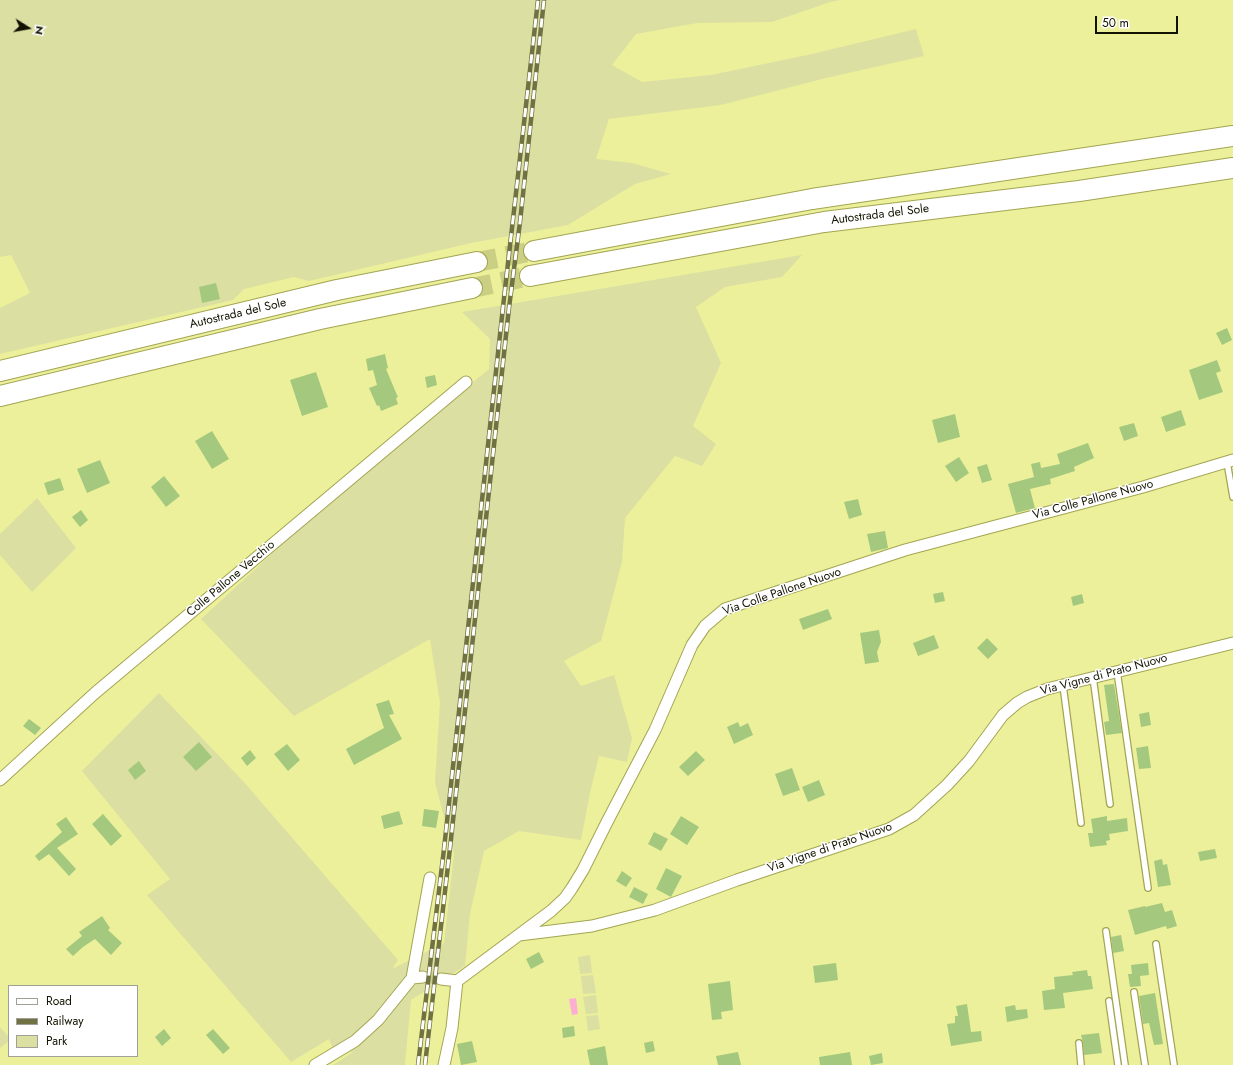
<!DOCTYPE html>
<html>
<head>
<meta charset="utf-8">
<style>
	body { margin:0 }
	#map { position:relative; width:1233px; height:1065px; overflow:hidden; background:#ecf09a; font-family:Jost,sans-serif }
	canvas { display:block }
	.legend { position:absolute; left:8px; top:985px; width:130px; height:72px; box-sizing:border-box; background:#fff; border:1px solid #a0a099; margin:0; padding:5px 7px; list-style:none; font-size:12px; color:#121200 }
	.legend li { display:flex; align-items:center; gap:8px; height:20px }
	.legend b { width:20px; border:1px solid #a0a099 }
	.north { position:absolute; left:8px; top:8px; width:40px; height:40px; -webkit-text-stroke:3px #fff; paint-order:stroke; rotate:101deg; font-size:11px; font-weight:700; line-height:16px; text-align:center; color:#121200 }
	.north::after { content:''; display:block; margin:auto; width:14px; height:18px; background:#121200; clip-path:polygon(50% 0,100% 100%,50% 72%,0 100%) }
	.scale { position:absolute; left:1095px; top:16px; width:83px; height:18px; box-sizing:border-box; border:2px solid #121200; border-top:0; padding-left:5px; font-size:12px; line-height:14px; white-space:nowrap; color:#121200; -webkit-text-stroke:3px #fff; paint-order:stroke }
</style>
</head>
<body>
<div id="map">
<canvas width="1233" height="1065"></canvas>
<ul class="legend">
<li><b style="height:5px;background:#fff"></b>Road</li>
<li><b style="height:5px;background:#717243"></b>Railway</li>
<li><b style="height:11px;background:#dcdfa2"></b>Park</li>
</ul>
<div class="north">N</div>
<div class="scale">50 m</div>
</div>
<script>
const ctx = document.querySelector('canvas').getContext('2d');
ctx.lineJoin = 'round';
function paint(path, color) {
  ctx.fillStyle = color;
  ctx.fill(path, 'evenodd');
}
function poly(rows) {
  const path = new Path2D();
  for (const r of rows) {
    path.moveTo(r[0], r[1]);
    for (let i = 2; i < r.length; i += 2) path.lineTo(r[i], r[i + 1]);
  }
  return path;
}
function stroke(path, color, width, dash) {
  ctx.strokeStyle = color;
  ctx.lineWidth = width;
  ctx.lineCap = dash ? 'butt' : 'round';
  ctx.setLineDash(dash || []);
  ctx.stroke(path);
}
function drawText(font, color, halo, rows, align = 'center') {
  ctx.font = font + ' Jost,sans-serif';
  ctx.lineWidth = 3;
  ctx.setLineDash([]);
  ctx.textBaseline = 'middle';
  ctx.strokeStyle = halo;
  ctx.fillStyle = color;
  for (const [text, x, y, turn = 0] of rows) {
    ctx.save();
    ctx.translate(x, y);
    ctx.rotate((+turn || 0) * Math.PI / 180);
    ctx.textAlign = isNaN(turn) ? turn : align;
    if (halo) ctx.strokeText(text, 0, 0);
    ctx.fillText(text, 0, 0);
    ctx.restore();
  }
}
const green = poly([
	[0,0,840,0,830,2,772,22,697,23,636,34,612,65,642,82,711,75,812,54,916,29,924,56,826,78,721,105,609,119,596,159,632,163,671,174,635,184,568,225,471,243,309,281,294,277,244,289,233,300,0,354,0,308,30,293,11,255,0,257],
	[802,255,782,277,725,287,696,307,721,363,693,426,716,444,702,466,675,456,625,518,622,562,601,641,564,661,581,686,614,675,632,738,627,762,599,756,590,793,581,840,519,831,484,851,470,914,465,966,411,1000,405,1065,333,1065,353,1052,333,1049,329,1039,291,1062,147,895,170,879,82,771,159,693,243,781,398,960,392,969,444,943,454,854,435,783,440,703,430,639,294,716,201,619,339,492,489,369,490,339,462,312],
	[37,498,76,548,32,592,0,555,0,534],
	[590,955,592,973,580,974,578,957],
	[593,975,596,993,583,994,581,976],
	[596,995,598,1013,586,1014,583,997],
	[598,1015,600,1029,588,1031,586,1016],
	[0,1027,9,1037,9,1041,0,1048]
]);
const water = poly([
	[576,998,578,1014,572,1015,569,999]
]);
const building = poly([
	[216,283,220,299,202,303,199,287],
	[1227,328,1232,340,1222,345,1216,333],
	[385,354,388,368,386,369,397,395,398,397,396,398,398,404,381,411,379,405,377,406,369,388,377,385,373,370,368,371,366,359],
	[1217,360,1221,371,1216,373,1223,392,1199,400,1189,370],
	[316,372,328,407,302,416,290,380],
	[435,375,437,385,427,388,425,377],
	[1181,410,1186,425,1166,432,1161,417],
	[955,414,960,437,938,443,932,420],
	[1134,423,1138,436,1124,441,1119,427],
	[212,431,229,459,212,469,195,441],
	[1088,443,1094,458,1074,467,1075,471,1050,479,1051,484,1030,489,1035,508,1016,513,1008,484,1034,477,1031,464,1040,462,1041,468,1060,464,1057,454],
	[959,457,969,473,956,482,945,466],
	[100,460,110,483,87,493,77,469],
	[987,464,992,480,982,483,977,467],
	[164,476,180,496,166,507,151,487],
	[60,478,64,490,48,495,44,483],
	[858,499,862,515,849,519,844,502],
	[81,510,88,520,80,527,72,517],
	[885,531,888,548,871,552,867,534],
	[943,592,945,601,935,603,933,594],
	[1082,594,1084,603,1073,606,1071,597],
	[828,609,832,619,803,630,799,619],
	[879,630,881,642,877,652,879,662,865,664,860,633],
	[934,635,939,648,918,656,913,643],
	[987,638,998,649,988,659,977,648],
	[1114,684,1122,733,1106,735,1104,722,1109,721,1104,685],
	[389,700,394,714,389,715,402,739,354,765,346,749,384,728,376,704],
	[1149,712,1151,725,1141,727,1139,714],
	[29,719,41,728,35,735,23,726],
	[738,722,740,727,748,723,753,735,734,744,727,727],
	[199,742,212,757,196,771,183,757],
	[287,744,300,760,288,771,274,754],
	[1148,746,1151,768,1139,769,1136,748],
	[250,750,256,758,247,766,241,758],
	[696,751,705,760,688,776,679,767],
	[139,761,146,771,135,780,128,770],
	[792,768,800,790,783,796,775,774],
	[819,780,825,795,808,802,802,787],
	[424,809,439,811,436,828,422,826],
	[399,811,403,824,384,829,381,816],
	[103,814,122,836,111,846,92,824],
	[681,816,699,827,687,845,670,834],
	[1107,816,1107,821,1127,818,1128,831,1109,834,1110,840,1106,841,1107,845,1090,847,1088,833,1093,833,1091,819],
	[66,817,78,834,57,848,76,869,69,876,49,854,39,861,35,856,62,832,56,824],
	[654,832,668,839,661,851,648,844],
	[1215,849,1217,858,1200,861,1198,852],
	[1162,859,1163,865,1167,864,1171,885,1158,887,1154,861],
	[666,868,682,876,671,897,656,889],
	[622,871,632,878,626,887,616,881],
	[634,887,648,894,643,904,629,897],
	[1162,903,1165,912,1172,910,1177,926,1167,929,1166,926,1135,935,1128,910,1145,906,1145,907],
	[102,916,110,928,108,930,122,943,111,955,95,939,83,947,73,956,66,949,82,936,79,932],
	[1121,935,1124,951,1113,953,1111,937],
	[539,952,544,962,531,969,526,959],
	[836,963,838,980,815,983,813,966],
	[1148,963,1149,975,1140,976,1141,986,1130,987,1128,974,1132,974,1131,965],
	[1087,970,1088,976,1091,976,1093,989,1063,993,1065,1008,1044,1010,1042,991,1055,989,1054,977,1073,975,1072,972],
	[730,981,733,1010,721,1012,722,1019,712,1020,708,984],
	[1155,993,1163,1044,1154,1045,1149,1023,1143,1024,1139,996],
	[967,1004,971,1032,981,1031,982,1041,951,1046,947,1024,955,1023,955,1016,958,1016,956,1006],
	[1015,1005,1016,1010,1027,1009,1028,1018,1007,1022,1005,1007],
	[574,1026,575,1036,563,1038,562,1028],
	[164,1029,171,1038,162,1046,155,1037],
	[213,1029,230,1048,223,1054,206,1035],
	[1099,1033,1102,1053,1084,1055,1083,1043,1081,1035],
	[472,1041,477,1062,461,1065,457,1044],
	[653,1041,655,1051,646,1053,644,1043],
	[605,1046,608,1065,590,1065,587,1050],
	[738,1052,741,1065,718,1065,716,1056],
	[850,1052,852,1065,820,1065,819,1057],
	[882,1053,883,1063,871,1065,869,1056]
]);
const streetTunnel = poly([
	[423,977,441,979]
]);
const highwayTunnel = poly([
	[477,262,534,251],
	[472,288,530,276]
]);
const lane = poly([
	[1227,462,1233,497],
	[1117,671,1148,888],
	[1093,677,1110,804],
	[1063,685,1081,823],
	[1106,931,1125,1065],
	[1156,944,1174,1065],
	[1134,992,1145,1065],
	[1109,1001,1118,1065],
	[1079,1043,1081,1065]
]);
const street = poly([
	[0,780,95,693,466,382],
	[519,935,592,926,655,910,737,880,889,829,914,815,947,785,969,761,1003,715,1017,703,1027,697,1047,689,1063,685,1233,643],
	[412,978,430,878],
	[441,979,457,981],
	[315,1065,355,1041,378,1020,412,978,423,977],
	[444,1065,452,1028,457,981,551,911,565,898,572,888,583,870,607,822,655,730,692,645,705,626,725,609,905,550,1143,487,1233,460]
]);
const highway = poly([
	[534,251,812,199,1233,136],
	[530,276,824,222,1079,191,1233,168],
	[0,371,337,290,477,262],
	[0,396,320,319,472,288]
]);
const rail = poly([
	[418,1065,444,849,503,307,538,0],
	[425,1065,450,848,509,308,520,222,544,0]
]);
const streetNames = [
	["Autostrada del Sole",880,215,-7],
	["Autostrada del Sole",238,314,-13],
	["Via Colle Pallone Nuovo",1093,500,-15],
	["Colle Pallone Vecchio",231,579,-40],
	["Via Colle Pallone Nuovo",782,592,-19],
	["Via Vigne di Prato Nuovo",1104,675,-15],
	["Via Vigne di Prato Nuovo",830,848,-19]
];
paint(green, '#dcdfa2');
paint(water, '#fdaed3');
paint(building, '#a4c97e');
stroke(streetTunnel, '#cbcf83', 11, [11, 5.5]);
stroke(highwayTunnel, '#cbcf83', 20, [20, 10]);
stroke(lane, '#a3a552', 8);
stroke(street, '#a3a552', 13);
stroke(highway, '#a3a552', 22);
stroke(lane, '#fff', 5.5);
stroke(street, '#fff', 11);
stroke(highway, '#fff', 20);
stroke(rail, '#717243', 4.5);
stroke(rail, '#fff', 3, [9]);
drawText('12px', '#121200', '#fff', streetNames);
</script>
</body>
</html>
